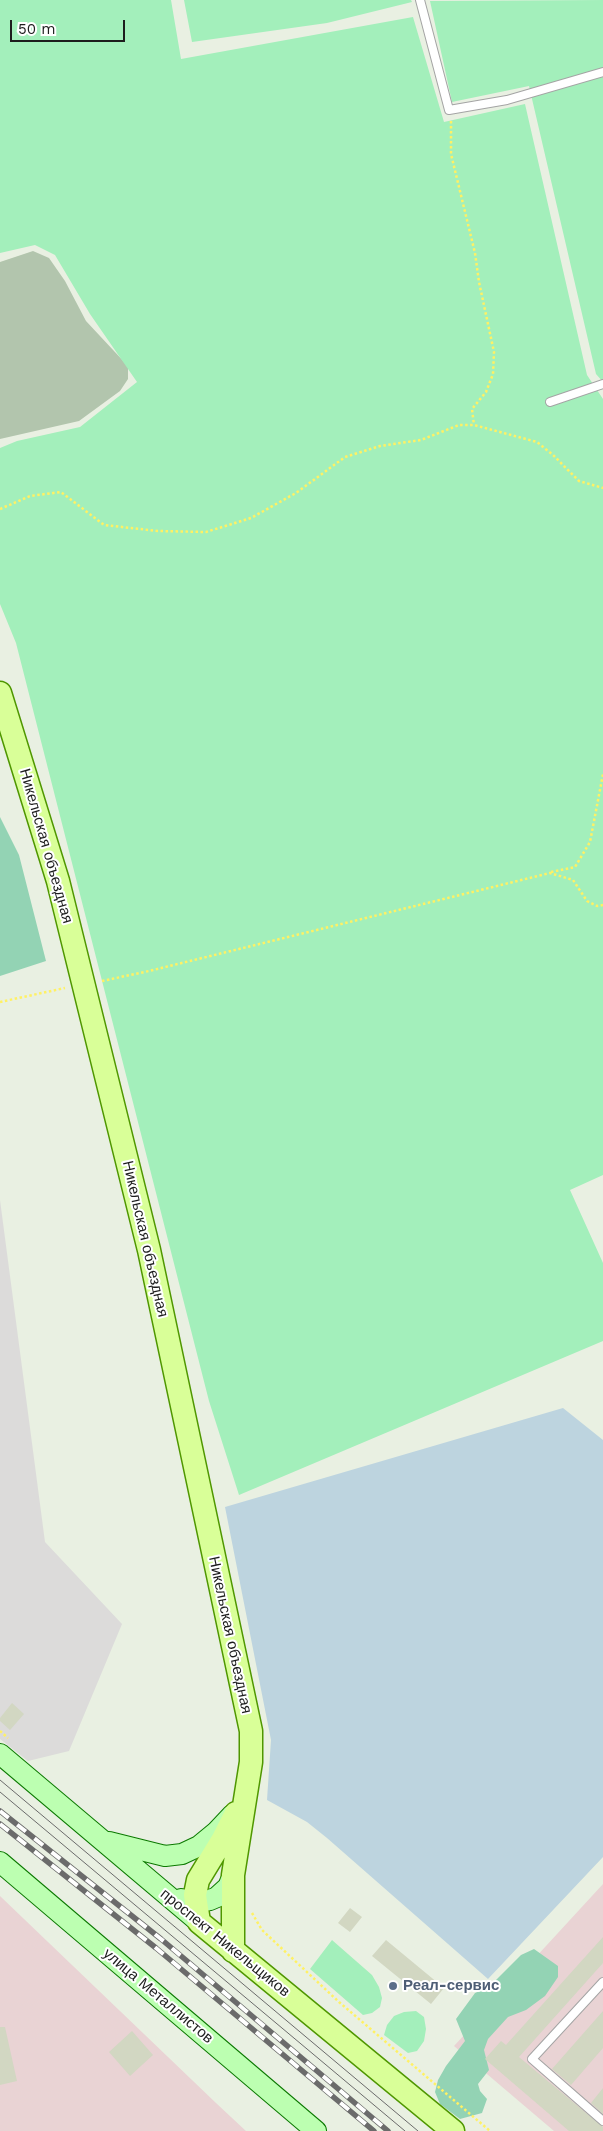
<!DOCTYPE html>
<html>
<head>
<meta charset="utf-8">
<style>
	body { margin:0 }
	#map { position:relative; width:603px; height:2131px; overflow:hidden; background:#e9f0e2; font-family:"Work Sans",sans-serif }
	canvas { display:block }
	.scale { position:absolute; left:10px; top:20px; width:115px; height:22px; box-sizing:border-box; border:2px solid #1d1d1d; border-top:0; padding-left:6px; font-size:15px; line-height:18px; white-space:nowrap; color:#1d1d1d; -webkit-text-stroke:4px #fff; paint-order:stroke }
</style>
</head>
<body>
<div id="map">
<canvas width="603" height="2131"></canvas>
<div class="scale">50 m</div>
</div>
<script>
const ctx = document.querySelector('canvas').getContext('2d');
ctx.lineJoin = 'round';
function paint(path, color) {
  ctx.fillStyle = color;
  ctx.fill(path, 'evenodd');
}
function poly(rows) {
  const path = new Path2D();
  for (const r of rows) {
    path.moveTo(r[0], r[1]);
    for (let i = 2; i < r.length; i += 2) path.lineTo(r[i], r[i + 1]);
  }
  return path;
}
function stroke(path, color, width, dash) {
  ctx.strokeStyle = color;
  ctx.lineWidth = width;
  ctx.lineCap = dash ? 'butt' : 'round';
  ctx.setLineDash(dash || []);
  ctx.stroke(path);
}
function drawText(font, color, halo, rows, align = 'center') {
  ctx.font = font + ' "Work Sans",sans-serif';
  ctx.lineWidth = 4;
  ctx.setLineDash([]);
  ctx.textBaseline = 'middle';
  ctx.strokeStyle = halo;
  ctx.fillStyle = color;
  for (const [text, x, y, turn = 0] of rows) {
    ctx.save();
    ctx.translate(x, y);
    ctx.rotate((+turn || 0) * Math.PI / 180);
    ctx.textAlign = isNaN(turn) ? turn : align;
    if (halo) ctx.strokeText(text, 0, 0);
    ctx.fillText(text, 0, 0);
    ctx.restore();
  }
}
const residential = poly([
	[0,1200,45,1542,122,1624,69,1751,28,1761,0,1739]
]);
const industrial = poly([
	[603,1884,603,2131,554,2131,454,2046],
	[0,1896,216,2103,246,2131,0,2131]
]);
const construction = poly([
	[33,251,49,258,65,281,86,321,128,366,128,379,120,391,79,421,0,439,0,262]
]);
const grass = poly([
	[0,0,171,0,181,59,413,17,444,122,525,104,587,375,603,399,603,1175,570,1190,603,1263,603,1341,239,1495,209,1401,16,643,0,604,0,448,17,441,80,427,137,382,90,314,55,255,35,245,0,253],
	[184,0,411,0,412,2,327,23,192,42],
	[603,0,603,382,596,374,529,86,452,102,430,1],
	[332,1940,372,1975,379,1987,382,1998,380,2007,372,2013,363,2015,310,1969],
	[416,2011,424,2017,426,2029,424,2041,417,2051,408,2053,384,2035,387,2025,394,2016,404,2012]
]);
const forest = poly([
	[0,817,19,855,46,961,0,976],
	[534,1949,558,1966,558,1977,545,1996,526,2010,508,2017,488,2039,484,2050,489,2070,478,2084,480,2091,487,2099,482,2113,460,2119,440,2104,435,2092,438,2080,446,2066,465,2041,456,2019,475,1993,489,1987,521,1955]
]);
const wetland = poly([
	[563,1408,603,1440,603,1857,488,1979,327,1838,307,1822,267,1800,271,1740,225,1507]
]);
const building = poly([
	[12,1703,24,1714,10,1730,0,1721,0,1718],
	[350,1908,362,1917,350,1932,338,1923],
	[603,1937,603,1963,519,2057,603,2127,603,2131,569,2131,485,2059,501,2041,506,2045],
	[386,1940,444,1988,431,2004,372,1956],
	[603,2011,603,2048,571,2085,552,2069],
	[0,2027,5,2027,17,2081,0,2085],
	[132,2031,153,2055,130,2076,109,2052],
	[603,2088,603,2114,591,2103]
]);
const path = poly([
	[451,121,451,154,475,253,479,282,494,352,493,374,486,392,472,409,474,425],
	[0,509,30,496,61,492,104,525,158,531,206,532,251,518,296,493,345,457,380,446,421,440,459,425,474,425,537,442,553,455,579,481,603,488],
	[551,872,575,867,590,842,603,774],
	[102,981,149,971,550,873,573,880,587,901,597,906,603,905],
	[0,1002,65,988],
	[0,1731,8,1738],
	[252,1913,262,1930,339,2002,490,2131]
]);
const service = poly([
	[420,0,449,110,507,100,603,72],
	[550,402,603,384],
	[603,1982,532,2059,603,2121]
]);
const secondary = poly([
	[0,1754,199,1922],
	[109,1842,165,1856,182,1854,199,1846,216,1832,232,1815],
	[0,1862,316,2131],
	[181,1899,195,1902,210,1900,217,1897,228,1887,233,1875]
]);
const primary = poly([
	[0,693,58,881,149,1250,251,1731,251,1762,233,1875,233,1951],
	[236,1813,223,1839,198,1880,195,1895,199,1922,453,2131]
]);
const tram = poly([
	[0,1780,418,2131],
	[0,1792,405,2131]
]);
const rail = poly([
	[0,1811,161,1939,388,2131],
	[0,1824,156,1948,374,2131]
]);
const markers = [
	[393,1986,5,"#5c6f8a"]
];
const streetNames = [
	["Никельская объездная",46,846,74],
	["Никельская объездная",145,1239,77],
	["Никельская объездная",230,1635,78],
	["проспект Никельщиков",225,1943,39],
	["улица Металлистов",158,1996,40]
];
const serviceNames = [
	["Реал-сервис",403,1986]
];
paint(residential, '#dcdbda');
paint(industrial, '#e9d3d4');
paint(construction, '#b2c5ad');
paint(grass, '#a3efbb');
paint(forest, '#93d3b4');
paint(wetland, '#bdd4df');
paint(building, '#d2d7c2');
stroke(service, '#a4a4a4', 10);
stroke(secondary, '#0b7900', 22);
stroke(primary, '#4f9700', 25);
stroke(path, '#fff164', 2.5, [2.5, 2.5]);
stroke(service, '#fff', 8);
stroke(secondary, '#bcffb1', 20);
stroke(primary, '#d9ff98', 22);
stroke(tram, '#6b6b6b', 1);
stroke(rail, '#6b6b6b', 5.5);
stroke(rail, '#fff', 4, [11]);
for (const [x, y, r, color] of markers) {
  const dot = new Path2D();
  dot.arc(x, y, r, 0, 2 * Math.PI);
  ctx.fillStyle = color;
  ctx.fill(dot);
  stroke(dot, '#fff', 2);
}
drawText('15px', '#1d1d1d', '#fff', streetNames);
drawText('bold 15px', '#4e5e75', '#fff', serviceNames, 'left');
</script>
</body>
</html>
